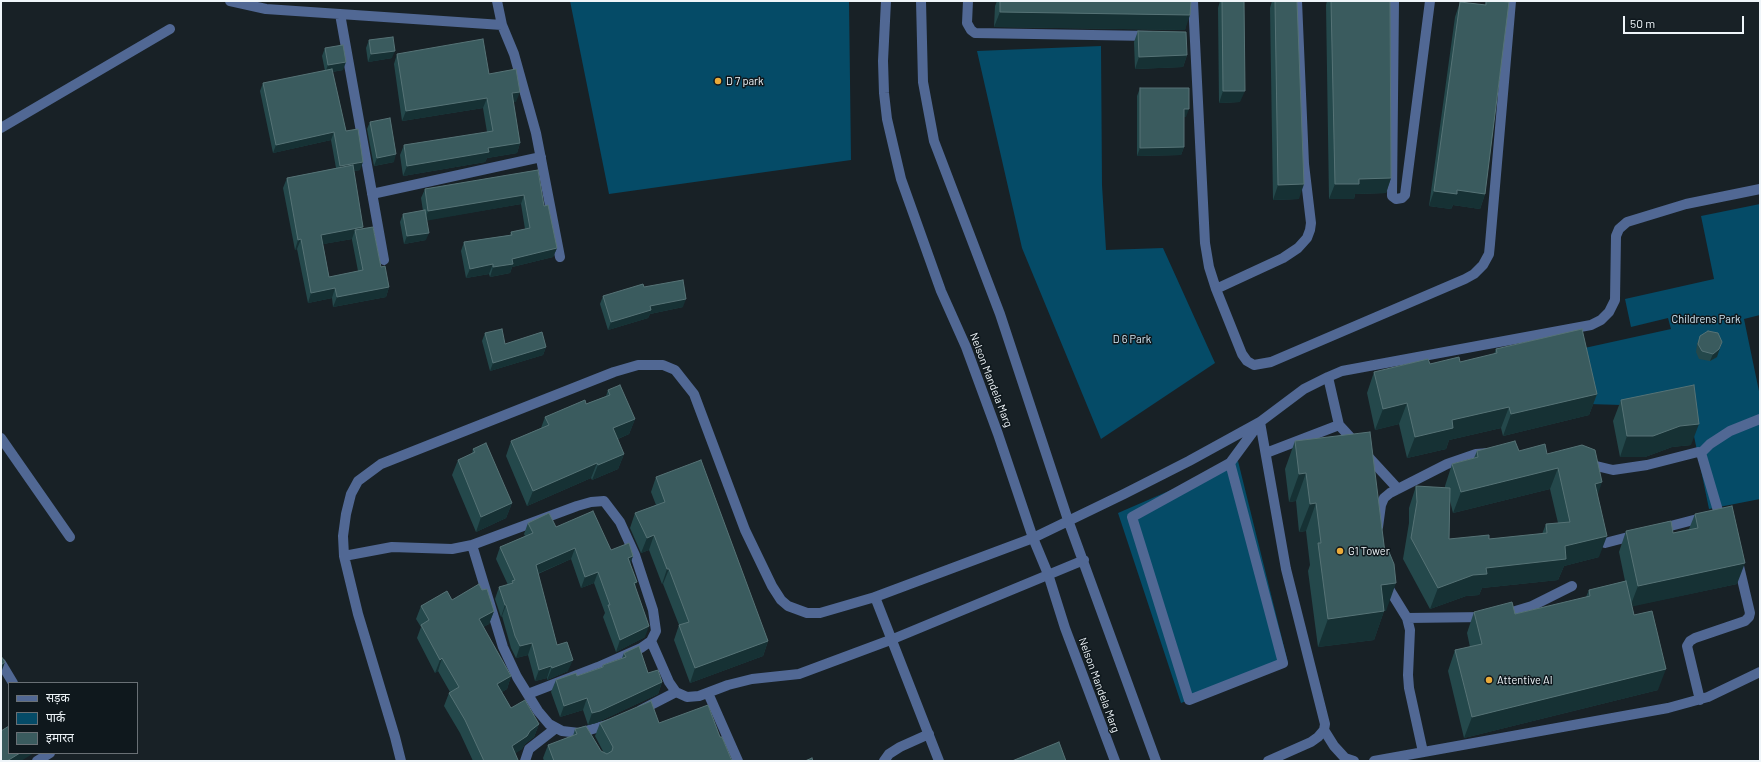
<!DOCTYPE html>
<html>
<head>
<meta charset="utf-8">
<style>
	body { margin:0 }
	#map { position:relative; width:1761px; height:762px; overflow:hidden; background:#182126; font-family:Barlow,"Noto Sans Devanagari",sans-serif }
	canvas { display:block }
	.frame { position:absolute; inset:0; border:2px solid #eff5f9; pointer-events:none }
	.legend { position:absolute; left:8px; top:682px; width:130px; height:72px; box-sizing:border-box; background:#0f181d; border:1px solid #697075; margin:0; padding:5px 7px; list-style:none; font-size:12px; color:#eff5f9 }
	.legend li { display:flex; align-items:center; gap:8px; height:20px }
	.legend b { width:20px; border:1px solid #697075 }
	.scale { position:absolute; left:1623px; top:16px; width:121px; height:18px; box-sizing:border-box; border:2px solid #eff5f9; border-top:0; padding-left:5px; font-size:12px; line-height:14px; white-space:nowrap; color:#eff5f9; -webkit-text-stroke:3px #0f181d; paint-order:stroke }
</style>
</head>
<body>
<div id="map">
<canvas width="1761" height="762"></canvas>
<div class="frame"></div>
<ul class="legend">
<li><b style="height:5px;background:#516894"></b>सड़क</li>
<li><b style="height:11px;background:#054b67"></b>पार्क</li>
<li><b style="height:11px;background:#3a5b5e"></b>इमारत</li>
</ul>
<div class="scale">50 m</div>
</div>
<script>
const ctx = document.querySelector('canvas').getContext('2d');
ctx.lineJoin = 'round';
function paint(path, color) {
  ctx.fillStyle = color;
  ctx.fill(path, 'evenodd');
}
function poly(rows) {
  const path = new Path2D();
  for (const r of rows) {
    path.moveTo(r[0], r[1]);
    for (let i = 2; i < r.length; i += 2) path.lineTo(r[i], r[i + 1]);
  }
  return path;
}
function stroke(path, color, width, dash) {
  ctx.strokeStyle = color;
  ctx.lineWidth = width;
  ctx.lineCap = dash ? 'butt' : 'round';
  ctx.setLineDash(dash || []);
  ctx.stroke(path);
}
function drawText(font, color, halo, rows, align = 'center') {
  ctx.font = font + ' Barlow,sans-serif';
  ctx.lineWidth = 3;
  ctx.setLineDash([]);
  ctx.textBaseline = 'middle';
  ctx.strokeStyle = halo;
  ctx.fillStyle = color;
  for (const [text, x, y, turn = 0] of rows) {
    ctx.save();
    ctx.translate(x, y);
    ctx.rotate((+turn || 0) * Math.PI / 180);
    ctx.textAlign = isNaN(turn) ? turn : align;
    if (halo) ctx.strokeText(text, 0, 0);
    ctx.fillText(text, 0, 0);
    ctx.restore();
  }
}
const green = poly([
	[570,1,849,1,851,160,609,194],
	[1101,46,1102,185,1106,250,1163,248,1215,363,1101,439,1022,248,977,51],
	[1760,204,1760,315,1744,319,1760,396,1760,499,1709,509,1688,407,1588,404,1580,349,1671,329,1668,318,1631,327,1625,299,1714,279,1701,216],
	[1238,461,1288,663,1181,703,1118,513]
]);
const minor = poly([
	[230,1,266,9,502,25],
	[497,1,502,25,514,54,536,133,560,257],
	[886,1,883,61,884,93,887,119,901,179,941,291,966,347,998,434,1033,538,1048,574,1065,628,1115,761],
	[921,1,923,82,934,141,1000,314,1068,520,1156,761],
	[968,1,967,23,971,30,975,33,1150,36],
	[1193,1,1205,243,1209,267,1216,289,1242,354,1247,361,1254,365,1271,362,1465,279,1474,274,1483,265,1489,254,1490,244,1511,1],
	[1394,1,1392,196,1396,199,1402,198,1405,195,1430,1],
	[340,14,384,260],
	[1,128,170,29],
	[372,194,541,157],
	[1216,289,1283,258,1298,248,1307,238,1310,230,1311,223,1304,164,1297,1],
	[1328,377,1339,425],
	[1260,422,1286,569,1325,724,1324,730,1318,737,1311,742,1268,761],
	[1,438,70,537],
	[1266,453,1339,425,1398,489],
	[1701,453,1710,444,1730,431,1760,419],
	[1230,463,1283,663,1189,700,1132,517,1230,463,1258,425],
	[1588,464,1613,470,1647,465,1698,452,1701,453,1719,514],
	[1378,527,1381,505,1384,498,1390,493,1447,464,1476,454,1489,453],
	[1659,529,1705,517],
	[1605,543,1636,535],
	[472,545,503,647,517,677,538,711,549,724,562,731,579,733,610,724],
	[344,556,392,547,452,549,472,545,577,506,591,502,604,501,620,522,635,555,653,610,656,631,651,641,641,648,598,667,528,694],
	[1386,584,1407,618,1410,630,1408,675,1409,688,1423,752],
	[875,597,939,761],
	[1502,615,1532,606,1572,586],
	[1407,618,1485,617],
	[651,641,669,682,676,692,687,697,699,696,728,685,752,679,799,674,893,639,1084,560],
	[1,663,13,683],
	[708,693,738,761],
	[1700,700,1687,646,1690,641,1695,638,1745,621,1749,617,1750,613,1738,562],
	[641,710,676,692],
	[1324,730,1334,746,1345,758,1354,761],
	[37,761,50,753],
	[401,761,395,737,358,614,344,556,343,536,346,514,351,494,358,481,381,464,614,372,638,365,663,365,675,370,694,394,745,530,772,586,781,600,788,606,807,613,820,613,875,597,1033,538,1124,494,1189,461,1260,422,1304,389,1328,377,1342,371,1591,325,1601,320,1609,312,1615,300,1616,236,1619,229,1627,222,1686,204,1760,189],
	[525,761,529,749,556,728],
	[884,761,889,754,900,747,929,734],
	[1374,761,1668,708,1708,697,1760,672]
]);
const wall = poly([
	[997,1,1191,1,1185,30,994,27,995,6],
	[1220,1,1244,1,1240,102,1219,103,1218,8],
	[1272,1,1297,1,1299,199,1273,200,1270,8],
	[1327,1,1390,1,1391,178,1386,193,1355,194,1354,199,1329,199,1326,5],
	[1486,1,1498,1,1485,194,1480,209,1453,205,1451,209,1429,206,1455,17,1460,2,1485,5],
	[1138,31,1187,55,1183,67,1135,69,1134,42],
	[369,40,392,58,368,62,366,48],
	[325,48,343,70,332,72,346,131,360,170,354,171,362,229,381,267,389,287,386,297,333,307,332,298,308,303,297,249,295,250,283,188,287,178,336,168,331,140,273,153,260,91,263,83,325,71,322,56],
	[352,239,352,240,358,271,329,277,323,244],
	[397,54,489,74,516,102,513,102,520,143,517,153,487,158,485,162,403,176,400,155,404,145,487,132,483,108,402,121,394,64],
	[1140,88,1186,117,1184,117,1184,147,1181,155,1137,156,1137,96],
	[370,122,394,162,374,166,367,129],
	[538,170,544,206,557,248,553,257,512,267,510,273,490,277,489,274,466,278,461,251,464,242,510,235,511,232,525,229,521,204,427,220,426,240,404,244,400,222,403,214,423,211,421,198,425,189],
	[644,287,683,307,650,314,648,318,608,330,600,304,603,296],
	[485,333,505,344,546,347,543,355,490,371,482,341],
	[1700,336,1717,357,1710,361,1699,359,1696,352,1697,344],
	[1496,349,1597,394,1589,415,1503,436,1501,428,1449,440,1446,449,1407,458,1399,424,1375,430,1367,393,1374,372,1430,364,1460,362,1494,354],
	[608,390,635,419,629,434,618,439,624,454,618,469,592,480,591,478,527,506,506,456,511,441,541,428,545,417,586,404,606,396],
	[1621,400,1691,445,1672,447,1645,457,1620,457,1613,421],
	[1295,441,1386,611,1384,611,1374,640,1318,647,1308,571,1310,565,1306,531,1299,532,1296,501,1289,502,1285,469],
	[473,449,512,503,506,518,476,532,452,475,458,460,472,454],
	[1477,451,1519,451,1547,454,1598,496,1599,557,1564,566,1558,580,1482,588,1479,595,1466,596,1430,609,1403,559,1409,523,1409,508,1416,486,1445,488,1445,486,1452,464,1474,458],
	[1550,489,1558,523,1546,524,1542,534,1489,539,1449,539,1450,501,1453,513],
	[656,477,768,641,763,656,690,683,674,640,679,625,663,584,662,584,649,550,641,553,630,528,635,513,656,505,651,492],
	[1695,514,1737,584,1632,606,1634,615,1658,690,1464,738,1448,671,1455,650,1470,647,1467,633,1474,612,1515,614,1586,597,1589,590,1625,581,1619,552,1626,531,1673,533,1689,529],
	[528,523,556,527,611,550,633,556,630,564,645,637,616,652,603,617,605,613,594,583,581,588,571,559,538,574,557,645,568,671,547,680,547,678,535,681,528,655,516,658,511,648,502,616,501,617,495,599,499,587,508,585,496,559,500,547,525,536,524,534],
	[452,600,494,611,489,624,483,627,511,676,507,689,502,692,511,708,539,724,534,737,525,744,522,749,515,753,518,761,473,761,460,733,444,706,449,693,450,692,438,671,435,673,417,638,421,627,416,619,421,606],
	[624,653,648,673,662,682,658,694,596,723,588,725,583,710,560,717,551,692,556,680,577,676,602,667,603,665,622,658],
	[600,723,659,723,720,737,732,761,544,761,543,758,548,745,573,736,575,729,601,751,604,753,595,736]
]);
const shadedWall = poly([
	[1000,12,1190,15,1185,30,994,27],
	[395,51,392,58,368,62,371,54],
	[1187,55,1183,67,1135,69,1139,57],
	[346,62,343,70,325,73,328,65],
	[1223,91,1245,91,1240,102,1219,103],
	[520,92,516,102,508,103,512,93],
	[487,98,483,108,402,121,406,111],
	[1184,109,1189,109,1186,117,1181,117],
	[334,132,331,140,273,153,276,145],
	[520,143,517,153,487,158,485,162,403,176,407,166,488,148],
	[1184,147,1181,155,1137,156,1140,148],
	[396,154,394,162,374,166,377,158],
	[363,162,360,170,337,174,340,166],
	[1391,178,1386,193,1355,194,1354,199,1329,199,1335,184,1359,179],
	[1304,184,1299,199,1273,200,1278,185],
	[1457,190,1485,194,1480,209,1453,205,1451,209,1429,206,1434,191],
	[524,195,521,204,425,221,428,211],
	[363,227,359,237,355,230,352,239,318,245,321,235],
	[429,233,426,240,404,244,407,236],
	[301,239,297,249,295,250,298,240],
	[557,248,553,257,512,267,510,273,490,277,493,267,512,259],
	[493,264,489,274,466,278,470,269],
	[389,287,386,297,333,307,337,297],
	[335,288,332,298,308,303,311,293],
	[686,299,683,307,650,314,648,318,608,330,611,322,650,306],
	[1722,342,1717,357,1710,361,1713,354],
	[546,347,543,355,490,371,493,363],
	[1597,394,1589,415,1503,436,1511,414],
	[1407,403,1399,424,1375,430,1383,409],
	[1509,407,1501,428,1449,440,1446,449,1407,458,1415,437,1452,420],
	[635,419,629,434,608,443,613,428],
	[1699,424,1691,445,1672,447,1645,457,1620,457,1627,436,1680,426],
	[624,454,618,469,592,480,598,465],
	[597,463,591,478,527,506,533,491],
	[1558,468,1550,489,1453,513,1461,492],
	[1306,473,1296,501,1289,502,1299,474],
	[1602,482,1595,503,1595,484],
	[512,503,506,518,476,532,481,517],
	[1316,503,1306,531,1299,532,1310,504],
	[654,535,649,550,641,553,647,538],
	[1607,536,1599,557,1564,566,1558,580,1482,588,1479,595,1466,596,1430,609,1438,588,1486,568,1565,546],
	[575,548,571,559,532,576,536,565],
	[633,556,629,567,628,558],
	[1745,563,1737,584,1630,607,1638,586],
	[667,569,669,569,663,584,662,584],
	[598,572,594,583,581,588,585,577],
	[637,582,633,593,634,583],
	[1396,583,1386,611,1370,613,1381,585],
	[505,605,506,605,502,616,501,617],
	[494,611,489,624,474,632,479,619],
	[1384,611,1374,640,1318,647,1328,619],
	[649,626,645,637,616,652,620,640],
	[768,641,763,656,690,683,695,668],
	[532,643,528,655,516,658,520,646],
	[442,658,438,671,435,673,440,660],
	[573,660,568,671,547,680,552,668],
	[5,662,1,673,1,665],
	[551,666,547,678,535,681,539,670],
	[1666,669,1658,690,1464,738,1472,717],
	[511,676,507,689,493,697,497,684],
	[662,682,658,694,596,723,588,725,592,713],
	[587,698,583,710,560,717,564,706],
	[539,724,534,737,525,744,522,749,507,759,512,746],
	[20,753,34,753,21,761,7,761]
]);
const building = poly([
	[1000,1,1191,1,1190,15,1000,12,1000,1],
	[1222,1,1244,1,1245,91,1223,91,1222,1],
	[1275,1,1297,1,1304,184,1278,185,1275,1],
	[1331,1,1390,1,1391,178,1359,179,1359,184,1335,184,1331,1],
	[1486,1,1498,1,1509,2,1485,194,1457,190,1457,194,1434,191,1460,2,1486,5,1486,1],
	[1138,31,1186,32,1187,55,1139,57,1138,31],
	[393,37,395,51,371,54,369,40,393,37],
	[483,39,489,74,516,69,520,92,512,93,520,143,488,148,489,152,407,166,404,145,493,131,487,98,406,111,397,54,483,39],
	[343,45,346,62,328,65,325,48,343,45],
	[332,69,346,131,358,129,363,162,340,166,334,132,276,145,263,83,332,69],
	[1140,88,1189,88,1189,109,1184,109,1184,147,1140,148,1140,88],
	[390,118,396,154,377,158,370,122,390,118],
	[353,165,363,227,321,235,329,277,363,270,355,230,373,227,381,267,385,266,389,287,337,297,335,288,311,293,301,239,298,240,287,178,353,165],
	[538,170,544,206,548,205,557,248,512,259,513,264,493,267,493,264,470,269,464,242,512,235,511,232,530,228,524,195,428,211,425,189,538,170],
	[425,210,429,233,407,236,403,214,425,210],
	[683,280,686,299,650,306,651,310,611,322,603,296,643,284,644,287,683,280],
	[502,329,505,344,542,332,546,347,493,363,485,333,502,329],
	[1582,329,1597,394,1511,414,1509,407,1452,420,1453,428,1415,437,1407,403,1383,409,1374,372,1428,359,1430,364,1459,357,1460,362,1497,353,1496,349,1582,329],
	[1708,331,1718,333,1722,342,1719,349,1713,354,1702,351,1698,344,1700,336,1708,331],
	[620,385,635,419,613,428,624,454,598,465,597,463,533,491,511,441,549,425,545,417,585,400,586,404,610,395,608,390,620,385],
	[1694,385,1699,424,1680,426,1653,436,1627,436,1621,400,1694,385],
	[1370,432,1385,553,1389,552,1394,564,1396,583,1381,585,1384,611,1328,619,1318,543,1321,543,1316,503,1310,504,1306,473,1299,474,1295,441,1370,432],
	[1515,441,1519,451,1545,444,1547,454,1582,445,1595,450,1602,482,1595,484,1607,536,1565,546,1566,559,1486,568,1487,574,1473,575,1438,588,1411,538,1417,502,1416,486,1450,488,1449,539,1489,535,1489,539,1547,533,1546,524,1570,522,1558,468,1461,492,1452,464,1478,457,1477,451,1515,441],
	[486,443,512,503,481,517,458,460,475,452,473,449,486,443],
	[701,460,768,641,695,668,679,625,689,622,669,569,667,569,654,535,647,538,635,513,665,502,656,477,701,460],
	[1732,506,1745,563,1638,586,1626,531,1671,521,1673,533,1698,528,1695,514,1732,506],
	[593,511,611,550,629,543,633,556,628,558,637,582,634,583,649,626,620,640,608,605,610,605,598,572,585,577,575,548,536,565,557,645,567,642,573,660,552,668,551,666,539,670,532,643,520,646,515,636,506,605,505,605,499,587,513,583,512,581,515,580,500,547,533,533,528,523,549,513,556,527,593,511],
	[1626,581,1634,615,1652,611,1666,669,1472,717,1455,650,1482,644,1474,612,1512,602,1515,614,1590,596,1589,590,1626,581],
	[479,584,482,590,487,589,494,611,479,619,511,676,497,684,511,708,525,700,539,724,530,731,527,736,512,746,518,760,516,761,484,761,465,720,449,693,459,687,442,658,440,660,421,625,429,620,421,606,447,591,452,600,479,584],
	[639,646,648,673,658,670,662,682,600,711,592,713,587,698,564,706,556,680,576,673,577,676,603,667,603,665,626,657,624,653,639,646],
	[1,656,5,662,1,665,1,656],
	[651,701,659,723,708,705,720,737,722,737,732,761,554,761,548,745,577,734,575,729,586,726,601,751,607,754,612,751,613,747,600,723,651,701],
	[9,726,9,753,20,753,7,761,1,761,1,731,9,726],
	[1059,742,1066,761,1012,761,1059,742],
	[812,758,813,761,805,761,812,758]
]);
const markers = [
	[718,81,4,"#eaaa39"],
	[1340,551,4,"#eaaa39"],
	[1489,680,4,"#eaaa39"]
];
const poiNames = [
	["D 7 park",726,81],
	["G1 Tower",1348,551],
	["Attentive AI",1497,680]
];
const parkNames = [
	["Childrens Park",1706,319],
	["D 6 Park",1132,339]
];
const streetNames = [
	["Nelson Mandela Marg",991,380,69],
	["Nelson Mandela Marg",1099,685,70]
];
paint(green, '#054b67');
stroke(minor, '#516894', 10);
paint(wall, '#24484b');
paint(shadedWall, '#163134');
paint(building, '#3a5b5e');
stroke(building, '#567376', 1);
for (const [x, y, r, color] of markers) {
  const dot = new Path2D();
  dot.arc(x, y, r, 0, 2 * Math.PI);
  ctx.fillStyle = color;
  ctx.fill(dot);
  stroke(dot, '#0f181d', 1.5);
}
drawText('11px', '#eff5f9', '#0f181d', poiNames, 'left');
drawText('11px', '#d3e8f4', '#0f181d', parkNames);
drawText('11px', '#eff5f9', '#0f181d', streetNames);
</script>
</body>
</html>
